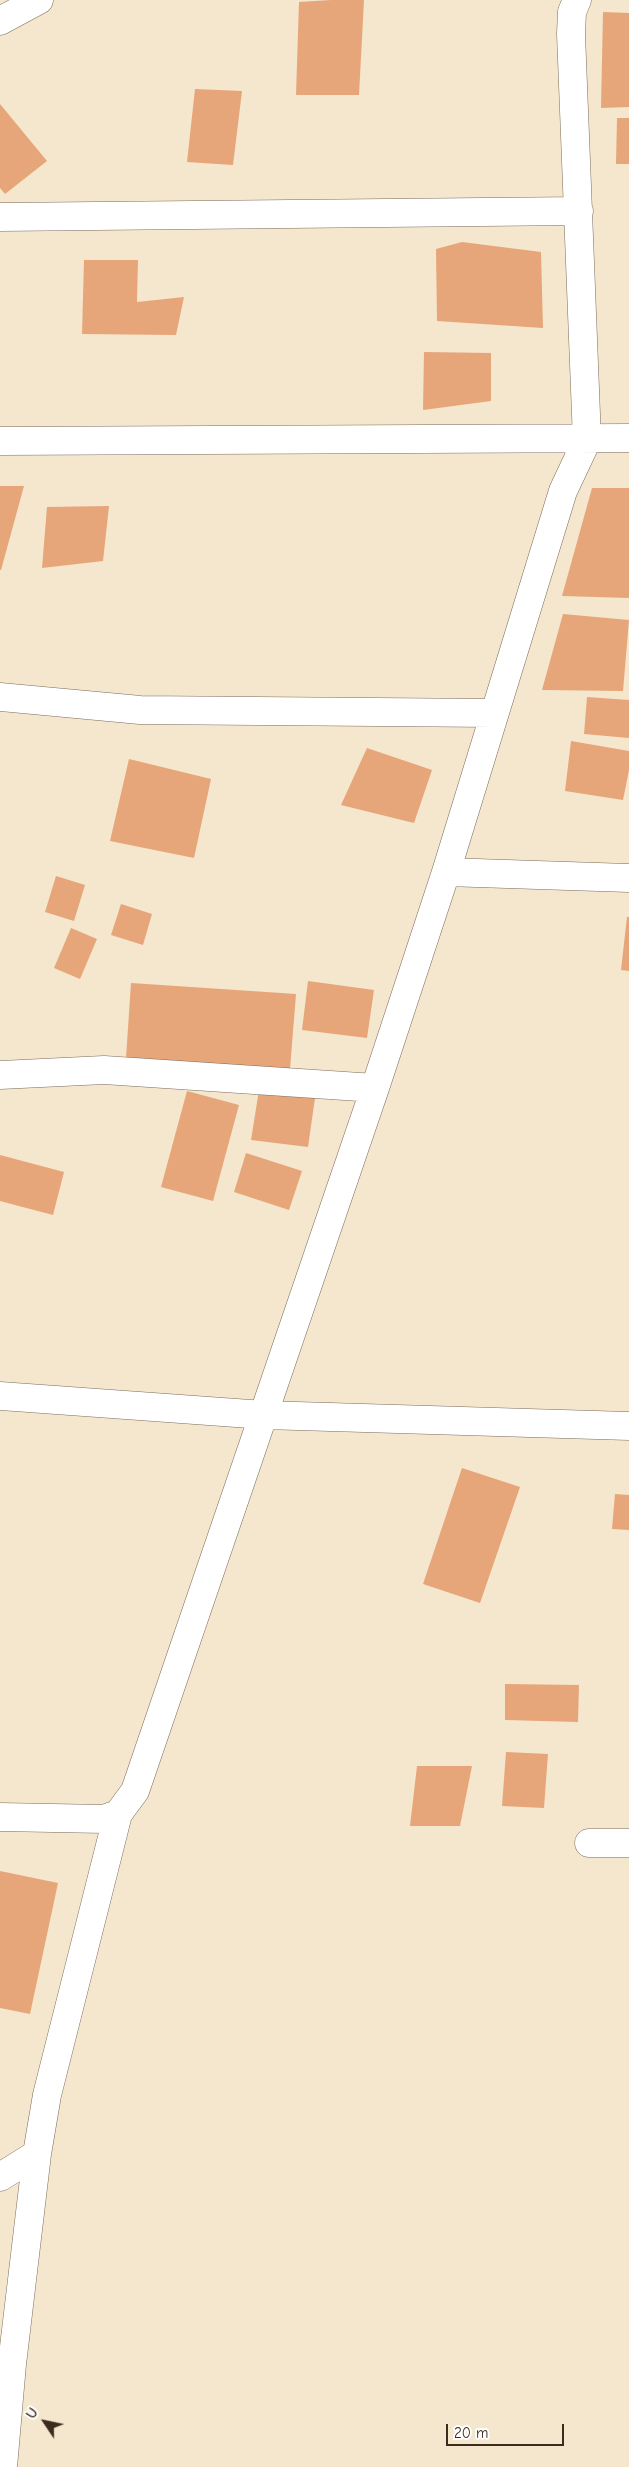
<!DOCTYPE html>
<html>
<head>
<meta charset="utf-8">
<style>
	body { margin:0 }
	#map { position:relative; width:629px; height:2467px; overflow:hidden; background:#f5e6ce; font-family:"Comic Neue",sans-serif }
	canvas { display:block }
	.north { position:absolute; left:20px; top:2397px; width:50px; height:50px; -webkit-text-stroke:4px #fff; paint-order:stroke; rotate:304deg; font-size:14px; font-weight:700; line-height:20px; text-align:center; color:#3b2a1e }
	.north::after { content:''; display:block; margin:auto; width:18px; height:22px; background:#3b2a1e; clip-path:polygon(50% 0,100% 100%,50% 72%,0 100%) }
	.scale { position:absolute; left:446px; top:2424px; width:118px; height:22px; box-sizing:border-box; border:2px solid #3b2a1e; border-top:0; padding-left:6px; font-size:15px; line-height:18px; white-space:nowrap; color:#3b2a1e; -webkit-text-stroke:4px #fff; paint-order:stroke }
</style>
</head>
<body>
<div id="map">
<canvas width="629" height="2467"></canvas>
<div class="north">U</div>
<div class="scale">20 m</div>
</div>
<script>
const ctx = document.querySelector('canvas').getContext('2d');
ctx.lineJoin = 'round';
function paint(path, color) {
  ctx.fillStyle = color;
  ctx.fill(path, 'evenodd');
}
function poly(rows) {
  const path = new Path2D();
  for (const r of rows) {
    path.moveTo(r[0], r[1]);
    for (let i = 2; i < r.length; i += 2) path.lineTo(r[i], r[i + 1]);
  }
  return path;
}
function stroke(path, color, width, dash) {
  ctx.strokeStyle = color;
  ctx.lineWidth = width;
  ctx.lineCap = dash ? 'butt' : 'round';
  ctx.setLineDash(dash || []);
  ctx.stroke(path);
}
const building = poly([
	[331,0,364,0,359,95,296,95,299,2],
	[603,12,629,13,629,107,601,108],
	[195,89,242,91,233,165,187,162],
	[0,104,47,161,5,194,0,188],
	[617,118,629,118,629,164,616,164],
	[462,242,541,252,543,328,437,321,436,249],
	[84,260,138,260,137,302,184,297,176,335,82,334],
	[424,352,491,353,491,401,423,410],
	[0,486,24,486,1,570,0,570],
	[592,488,629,488,629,598,562,596],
	[109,506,103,561,42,568,47,507],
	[563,614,629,620,623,691,542,690],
	[587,697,629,700,629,738,584,734],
	[571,741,629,751,629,770,623,800,565,791],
	[367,748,432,770,414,823,341,805],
	[129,759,211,779,194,858,110,841],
	[56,876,85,885,74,921,45,912],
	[121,904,152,914,143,945,111,935],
	[627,917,629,917,629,971,621,970],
	[71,928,97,939,80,979,54,968],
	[308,981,374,990,367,1038,302,1030],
	[131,983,296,994,290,1069,126,1058],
	[259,1090,315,1098,308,1147,251,1140],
	[187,1091,239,1105,213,1201,161,1187],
	[246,1153,302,1171,289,1210,234,1192],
	[0,1155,64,1172,53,1215,0,1201],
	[462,1468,520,1487,480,1603,423,1584],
	[615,1494,629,1495,629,1530,612,1529],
	[505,1684,579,1685,578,1722,505,1720],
	[506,1752,548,1754,544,1808,502,1806],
	[417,1766,472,1766,460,1826,410,1826],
	[0,1871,58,1883,30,2014,0,2008]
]);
const minor = poly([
	[0,21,39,0],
	[0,217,579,211],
	[0,441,629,438],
	[0,697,140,710,493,713],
	[446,872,629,878],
	[0,1075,104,1070,375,1088],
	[0,1396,264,1415,629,1426],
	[0,1817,104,1819,118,1814,135,1791,375,1088,446,872,563,491,587,440,571,34,572,12,577,0],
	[589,1843,629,1843],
	[0,2177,37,2154],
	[3,2467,12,2364,37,2154,47,2095,118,1814]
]);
paint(building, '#e6a679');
stroke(minor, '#7c6c5c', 29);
stroke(minor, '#fff', 28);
</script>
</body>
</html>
